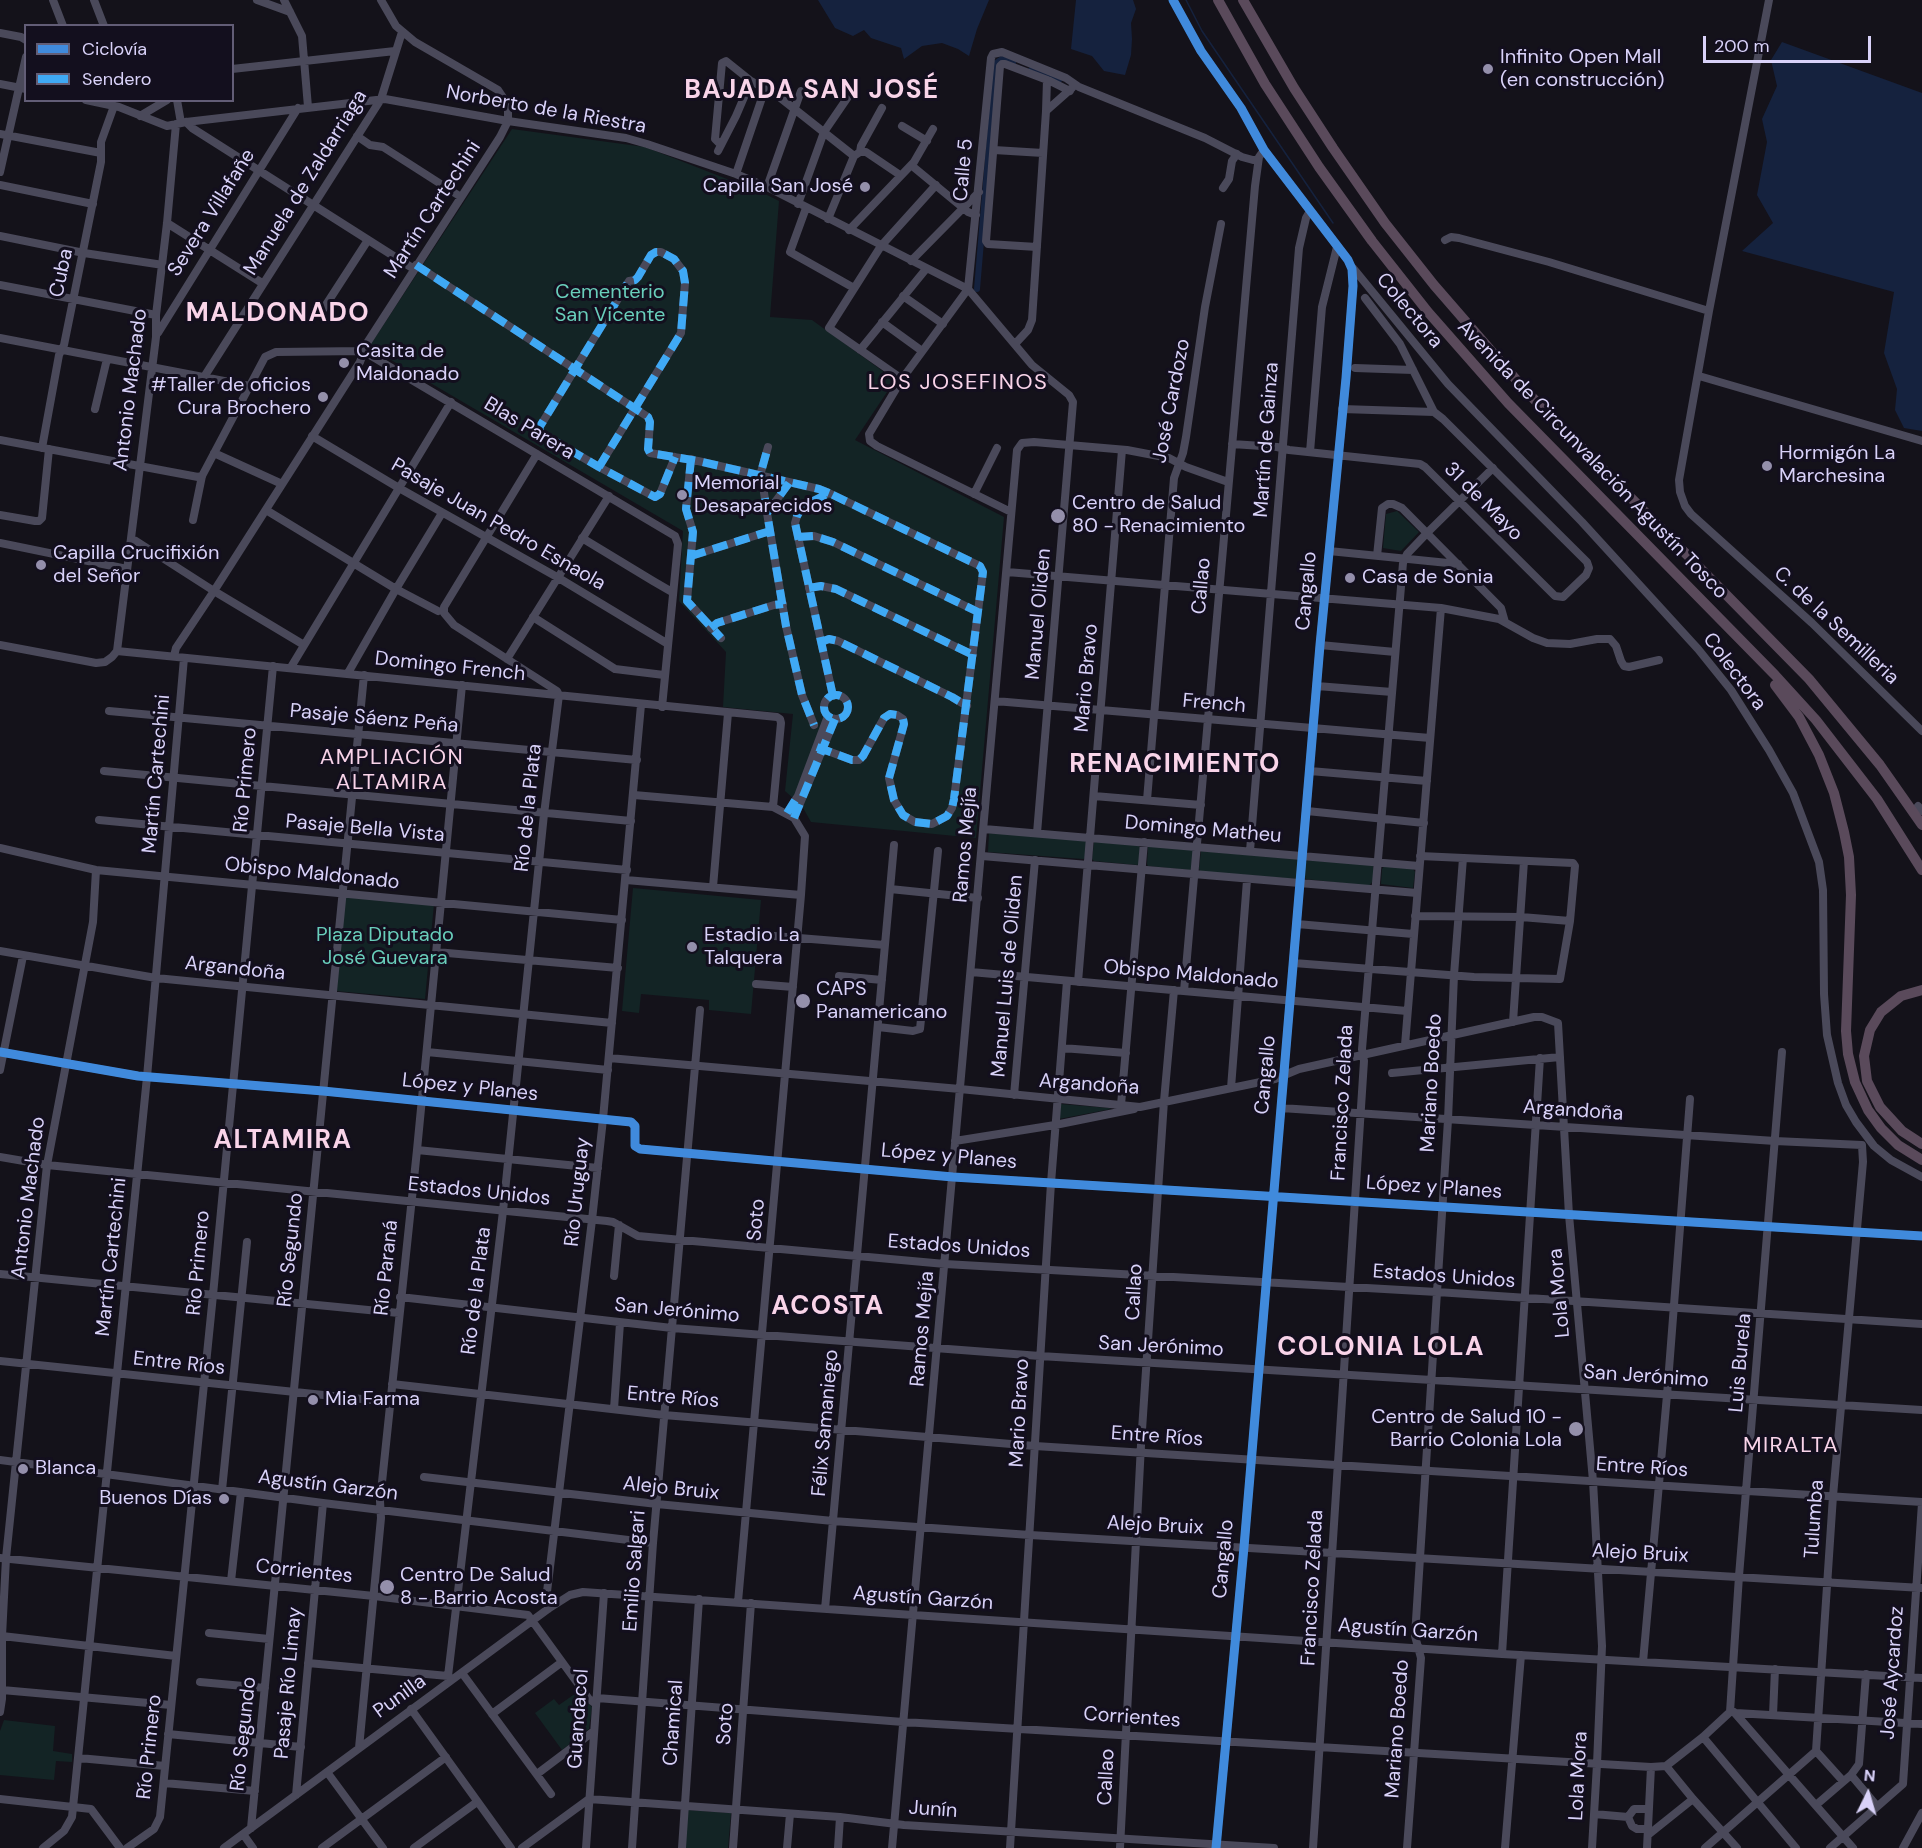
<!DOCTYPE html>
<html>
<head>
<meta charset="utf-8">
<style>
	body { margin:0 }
	#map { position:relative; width:1922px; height:1848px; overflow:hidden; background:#14121a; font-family:"DM Sans",sans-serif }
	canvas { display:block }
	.legend { position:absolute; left:24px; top:24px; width:210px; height:78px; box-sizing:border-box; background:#130f1e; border:2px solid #625d76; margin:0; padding:8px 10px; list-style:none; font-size:18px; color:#d9d2f9 }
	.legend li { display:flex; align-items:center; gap:12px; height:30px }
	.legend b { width:30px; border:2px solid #625d76 }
	.north { position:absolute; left:1838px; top:1764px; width:60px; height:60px; -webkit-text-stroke:4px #130f1e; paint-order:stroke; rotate:5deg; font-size:16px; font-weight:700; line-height:24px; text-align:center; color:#d9d2f9 }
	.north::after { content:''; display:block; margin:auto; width:21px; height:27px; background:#d9d2f9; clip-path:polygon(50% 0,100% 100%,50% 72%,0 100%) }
	.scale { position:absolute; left:1703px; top:36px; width:168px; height:27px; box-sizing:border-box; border:3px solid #d9d2f9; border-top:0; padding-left:8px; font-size:18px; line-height:21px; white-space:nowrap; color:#d9d2f9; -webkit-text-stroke:4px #130f1e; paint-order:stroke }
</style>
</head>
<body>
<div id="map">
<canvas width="1922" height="1848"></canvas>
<ul class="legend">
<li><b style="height:8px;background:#408adc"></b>Ciclovía</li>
<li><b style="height:8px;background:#3fa9f5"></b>Sendero</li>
</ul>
<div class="north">N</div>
<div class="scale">200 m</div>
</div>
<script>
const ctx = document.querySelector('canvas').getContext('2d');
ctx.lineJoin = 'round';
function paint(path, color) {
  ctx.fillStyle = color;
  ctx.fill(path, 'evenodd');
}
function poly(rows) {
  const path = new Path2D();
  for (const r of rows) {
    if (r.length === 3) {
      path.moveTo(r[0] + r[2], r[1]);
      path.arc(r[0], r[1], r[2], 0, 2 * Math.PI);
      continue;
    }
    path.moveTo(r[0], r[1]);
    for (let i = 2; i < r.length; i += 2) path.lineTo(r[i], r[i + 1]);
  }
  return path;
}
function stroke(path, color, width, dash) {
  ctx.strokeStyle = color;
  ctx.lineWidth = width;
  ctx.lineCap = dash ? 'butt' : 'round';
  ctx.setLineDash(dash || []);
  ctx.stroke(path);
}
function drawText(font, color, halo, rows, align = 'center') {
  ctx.font = font + ' "DM Sans",sans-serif';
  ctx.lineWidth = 6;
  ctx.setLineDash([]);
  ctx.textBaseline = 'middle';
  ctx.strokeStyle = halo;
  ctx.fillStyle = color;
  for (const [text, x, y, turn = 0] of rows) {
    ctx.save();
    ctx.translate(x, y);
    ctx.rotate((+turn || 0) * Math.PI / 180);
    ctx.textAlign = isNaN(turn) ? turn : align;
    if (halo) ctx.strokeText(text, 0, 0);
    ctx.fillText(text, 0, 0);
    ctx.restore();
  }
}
const green = poly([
	[512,129,645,147,763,193,779,201,770,317,812,320,895,380,855,440,1004,517,976,838,811,822,802,806,785,791,793,714,723,707,726,652,679,601,683,531,369,347],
	[1397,511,1419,532,1401,551,1383,548,1386,514],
	[989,833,1082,839,1087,843,1086,858,1083,859,988,852],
	[1094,842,1137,845,1140,847,1139,864,1137,865,1094,861,1092,859],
	[1149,846,1191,848,1194,852,1193,868,1190,870,1148,866,1147,864,1148,847],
	[1201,851,1299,859,1298,879,1205,872,1200,871,1199,868],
	[1308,860,1373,865,1373,881,1369,886,1306,879,1304,876,1305,863],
	[1385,865,1413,869,1415,872,1413,888,1381,884,1382,869],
	[633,888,761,900,751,1014,709,1010,709,1000,641,994,639,1013,622,1011],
	[345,896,434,904,425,999,336,991],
	[1060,1104,1109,1108,1111,1109,1059,1119],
	[579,1691,592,1707,589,1729,562,1750,535,1713,554,1699,559,1705],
	[4,1720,55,1726,53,1751,72,1754,72,1762,56,1761,54,1780,0,1775,0,1731],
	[687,1810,731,1813,728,1848,684,1848]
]);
const water = poly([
	[818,0,989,0,977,29,969,56,958,49,942,43,922,46,904,59,901,48,871,38,864,30,853,36,835,28],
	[1076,0,1133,0,1136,9,1131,23,1132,39,1131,55,1125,75,1104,71,1092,56,1071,49],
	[1782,42,1922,93,1922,431,1904,428,1895,410,1897,389,1884,353,1894,292,1742,251,1773,223,1757,195,1767,142,1762,119,1777,86,1771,60]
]);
const stream = poly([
	[1186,0,1202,31,1333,223]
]);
const canal = poly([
	[1031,70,1059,80],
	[977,289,996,63,1002,59,1013,63]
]);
const minor = poly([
	[53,0,63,26],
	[94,0,104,26],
	[257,0,290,12],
	[284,0,302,36,308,107],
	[1173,0,1201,51,1241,108,1264,150,1348,260,1352,269,1353,286,1346,378,1320,645,1244,1547,1216,1848],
	[1769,0,1709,311,1679,480,1680,492,1685,506,1691,514,1812,623,1922,731],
	[0,33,21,37,26,40],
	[232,69,395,51],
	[0,84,26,89],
	[86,100,119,107,167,126,186,122,385,99,508,121,626,138,647,144,736,174,767,187,968,289,1032,365,1069,395,1073,402,1037,833],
	[177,100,181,123],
	[1046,111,1047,80],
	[140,116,167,100],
	[186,122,192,128,414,269],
	[902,126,927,141],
	[0,134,101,153],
	[357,136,370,145,383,147,461,197],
	[721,145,715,139,722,63,726,61,751,81,778,96,854,156],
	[994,150,1043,153],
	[718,151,736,116,751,81],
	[860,152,861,146,882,108],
	[911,165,968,212,976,215],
	[0,172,26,57],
	[736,174,765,89],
	[0,185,93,204],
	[767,187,801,91],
	[1223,188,1229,179,1232,161,1237,154],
	[798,204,824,132,850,94],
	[806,208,790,252,854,288],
	[828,219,854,156,860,152,866,152,900,175],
	[167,223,262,283],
	[849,230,914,162,933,129],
	[0,236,84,253,163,265],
	[1445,240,1451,237,1459,238,1549,262,1709,311],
	[1037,247,988,244,986,241,1000,66,1002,64,1005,64,1050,81,1070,91],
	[911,261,979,192],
	[416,265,648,417,650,422,648,449,650,453,698,461,819,489,829,493],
	[1353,268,1448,384,1582,522,1698,649,1731,690,1769,750,1793,793,1819,862,1823,890,1824,994,1827,1035,1838,1083,1846,1105,1856,1122,1874,1146,1891,1160,1922,1177],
	[0,285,156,315],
	[903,296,943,324],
	[1365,298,1400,344,1434,412],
	[322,311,368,240],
	[882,322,922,351],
	[158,333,298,108],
	[0,338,250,386],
	[1015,344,1028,330,1032,320,1046,111,1072,88],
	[860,350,926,269],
	[1355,368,1413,370],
	[1699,376,1922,441],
	[204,377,381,99,402,32],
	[902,379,829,328,881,246,936,185],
	[95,409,107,359],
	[312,436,399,488,557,577,668,644],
	[0,440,198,477,202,476],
	[1232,444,1277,447,1289,450,1420,464,1425,467,1555,596,1563,597,1586,575,1589,568,1587,562,1443,419,1434,412,1342,409],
	[42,448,59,355,64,345,101,162,101,142,114,106],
	[1310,452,1322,307,1337,247],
	[214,453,282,484],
	[691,459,686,509,693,532,687,601,721,638],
	[599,467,681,333,685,283,683,271,674,259,661,252,656,252,651,255,638,277,635,280,629,281,539,428,541,433,599,467,655,497,660,494,675,457],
	[789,483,767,513,786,626,802,695,814,725],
	[974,494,997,448],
	[266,510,396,589,438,611],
	[1011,512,877,446,870,441,869,434,902,379,968,289,991,58,993,54,1002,52,1066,78,1079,87,1205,138,1242,157,1253,160,1258,160],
	[767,513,761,472,768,447],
	[0,515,35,521,39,521,42,518,49,449],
	[193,520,202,476,265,357,276,352,363,351,675,536,678,544,662,707],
	[798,537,814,536,833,542,978,612],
	[582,538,653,581,672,592],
	[131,539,136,541,214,591,304,645],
	[0,543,127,569],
	[1329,551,1458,564],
	[691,556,770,531],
	[1377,556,1382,508,1388,504,1393,504,1402,508,1501,608,1505,622],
	[1007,572,1441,608,1499,619,1533,638,1547,643,1570,644,1597,639,1610,639,1616,646,1621,661,1624,666,1629,667,1659,660],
	[809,588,821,586,836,589,973,655],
	[533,617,615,669,664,675],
	[711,628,717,623,774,605,783,604],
	[821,642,829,639,838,641,952,697,967,706],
	[0,645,96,663,105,662,112,657,117,651,156,337,156,315,167,223,176,124],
	[1320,645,1395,652],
	[117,651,777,717,780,719,781,723,773,807],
	[174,656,176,648,214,591,360,362,367,343,500,137,508,121,508,105,498,90,415,42,396,26,381,0],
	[507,659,609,496],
	[291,667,451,402],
	[348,673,396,589,442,513],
	[1317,686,1392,692],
	[836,707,12],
	[995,701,1430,738],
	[109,711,637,760],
	[817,747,852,760,859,760,863,756,884,718,890,714,897,715,903,719,904,724,889,778,894,800,903,815,915,822,932,824,947,816,952,808,954,799,983,572,980,566,829,493,803,506,797,516,795,523,833,696],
	[104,771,631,821],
	[1310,771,1427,781],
	[634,795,773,807,794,818,805,836,801,895,738,1602],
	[1094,796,1201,805],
	[1147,800,1174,478,1183,453,1186,437,1205,307,1221,224],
	[1918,806,1922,811],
	[1307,811,1424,823],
	[787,813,798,796,828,716],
	[794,818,835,719],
	[99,820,627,870],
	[984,829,1419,866],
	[0,848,96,870,622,920],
	[1250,851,1299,248,1306,218,1310,211],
	[982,856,1417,893],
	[626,880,801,895],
	[713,887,728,713],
	[890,889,978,898],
	[1415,916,1521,917,1570,921],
	[1297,924,1413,934],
	[762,935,885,945],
	[0,951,156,978,612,1023],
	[436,952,618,968],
	[1294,963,1474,977,1560,979,1570,921,1575,866,1573,863,1420,856],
	[971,972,1407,1011],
	[839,976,882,980],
	[1078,982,1122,450],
	[756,984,793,987],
	[1184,991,1255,186,1259,157,1264,150],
	[834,1011,879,1015],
	[1513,1022,1524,861],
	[878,1027,913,1031,920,1029,938,851],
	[1405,1045,1441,608],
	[1062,1048,1126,1053],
	[0,1052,138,1076,323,1091,631,1122,635,1126,635,1146,640,1149,953,1177,1922,1236],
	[427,1052,608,1070],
	[609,1058,960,1089,1140,1107,1275,1079,1299,1069,1534,1017,1542,1017,1558,1023,1569,1215,1593,1481,1602,1646,1597,1764,1592,1848],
	[0,1070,23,956],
	[1392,1073,1560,1057],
	[1231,1088,1247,880],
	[1014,1095,1035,860],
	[1121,1105,1144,842],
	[1281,1108,1775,1141,1862,1145,1863,1162,1833,1496,1816,1751],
	[955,1141,1055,1125,1134,1109],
	[417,1150,598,1168],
	[0,1157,47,1165,607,1221,613,1222,638,1236,945,1264,1437,1292,1922,1324],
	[0,1274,399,1313],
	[614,1276,619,1225],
	[400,1297,672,1328,1040,1356,1922,1410],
	[0,1361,390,1402],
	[392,1384,664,1415,1035,1446,1922,1502],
	[614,1409,620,1323],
	[0,1460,323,1503,653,1543],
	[424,1477,657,1504,833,1521,1030,1535,1922,1588],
	[222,1490,247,1242],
	[0,1558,374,1596,528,1615,589,1699,596,1704],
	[231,1581,241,1492],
	[548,1609,546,1600,592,1220,603,1119,641,705],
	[825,1609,894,845],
	[209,1633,269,1639],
	[2,1636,176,1656],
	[1502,1654,1540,1058],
	[1643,1662,1667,1395,1690,1099],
	[308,1663,448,1676,452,1679],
	[462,1673,551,1794],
	[448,1676,503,1211,544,814,559,695,557,691,454,625,444,613,444,607,537,454],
	[200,1682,265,1688],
	[2,1690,171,1705],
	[597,1698,903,1722,1651,1767,1666,1766],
	[411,1709,511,1848],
	[0,1712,2,1699,2,1636,6,1558,47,1165,93,922,96,870],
	[1730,1712,1739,1576,1782,1052],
	[1734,1712,1853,1848],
	[1736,1713,1922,1724],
	[492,1714,562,1662],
	[1773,1715,1775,1669],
	[168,1734,301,1747],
	[1703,1737,1796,1848],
	[359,1748,381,1518,380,1501,417,1150,462,685],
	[1816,1751,1843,1781],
	[79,1758,165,1766],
	[1666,1766,1693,1799,1737,1848],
	[1666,1766,1703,1737,1730,1712],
	[327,1772,383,1848],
	[537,1774,594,1731],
	[1851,1775,1877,1806],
	[164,1783,255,1791],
	[296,1795,323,1503],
	[0,1799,91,1809,120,1848],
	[589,1799,840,1817,904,1825,1274,1848],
	[1816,1805,1851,1775,1859,1764,1866,1674],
	[1594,1814,1628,1817],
	[251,1828,364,675],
	[1648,1829,1637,1829,1632,1826,1628,1817,1634,1809,1649,1809],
	[243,1834,253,1848],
	[1648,1835,1693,1799],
	[43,1848,64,1831,72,1817,147,1077,184,658],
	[127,1848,154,1829,160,1817,213,1295,273,666],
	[224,1848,548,1609,570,1595,583,1592,913,1615,1502,1654,1922,1678],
	[322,1848,446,1757],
	[414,1848,477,1802],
	[522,1848,589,1799],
	[586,1848,604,1593],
	[632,1848,653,1543,700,1010],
	[682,1848,699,1599],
	[733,1848,751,1603],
	[787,1848,790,1814],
	[838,1848,840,1817],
	[892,1848,1017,450,1022,443,1034,442,1127,450,1169,458,1186,467,1228,482],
	[1010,1848,1051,1183,1067,981],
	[1120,1848,1141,1445,1164,1101,1174,990],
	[1313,1848,1364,1061,1362,1049,1403,563,1407,554,1427,533,1493,468],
	[1407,1848,1421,1658,1415,1636,1448,1120,1454,975,1463,858],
	[1505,1848,1521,1655],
	[1647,1848,1651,1767],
	[1705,1848,1816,1751],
	[1830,1848,1903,1784,1922,1503],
	[1903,1848,1922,1813]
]);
const highway = poly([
	[1218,0,1265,84,1319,167,1372,241,1428,312,1508,403,1775,675,1816,720,1877,799,1922,870],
	[1243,0,1294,88,1333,148,1385,223,1434,285,1526,391,1809,679,1880,765,1922,825],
	[1775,685,1799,717,1819,755,1834,793,1844,832,1849,857,1851,895,1846,1031,1848,1054,1855,1082,1868,1110,1881,1128,1898,1145,1922,1160],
	[1922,990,1901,996,1881,1012,1870,1030,1864,1056,1867,1081,1880,1107,1902,1131,1922,1144]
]);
const quiet = poly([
	[416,265,648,417,650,422,648,449,650,453,698,461,819,489,829,493],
	[691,459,686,509,693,532,687,601,721,638],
	[599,467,681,333,685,283,683,271,674,259,661,252,656,252,651,255,638,277,635,280,629,281,539,428,541,433,599,467,655,497,660,494,675,457],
	[789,483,767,513,786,626,802,695,814,725],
	[767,513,761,472,768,447],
	[798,537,814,536,833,542,978,612],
	[691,556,770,531],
	[809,588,821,586,836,589,973,655],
	[711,628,717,623,774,605,783,604],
	[821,642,829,639,838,641,952,697,967,706],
	[836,707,12],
	[817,747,852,760,859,760,863,756,884,718,890,714,897,715,903,719,904,724,889,778,894,800,903,815,915,822,932,824,947,816,952,808,954,799,983,572,980,566,829,493,803,506,797,516,795,523,833,696],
	[787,813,797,797],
	[794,818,835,719]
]);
const cycleway = poly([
	[1173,0,1201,51,1241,108,1264,150,1348,260,1352,269,1353,286,1346,378,1320,645,1244,1547,1216,1848],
	[0,1052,138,1076,323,1091,631,1122,635,1126,635,1146,640,1149,953,1177,1922,1236]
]);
const markers = [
	[1488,69,6,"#948fab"],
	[865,187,6,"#948fab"],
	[344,363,6,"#948fab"],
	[323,397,6,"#948fab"],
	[1767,466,6,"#948fab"],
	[682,495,6,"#948fab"],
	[1058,516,8,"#948fab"],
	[41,565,6,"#948fab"],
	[1350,578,6,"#948fab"],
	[692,947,6,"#948fab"],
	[803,1001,8,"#948fab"],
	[313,1400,6,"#948fab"],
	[1576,1429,8,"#948fab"],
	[23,1469,6,"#948fab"],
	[224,1499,6,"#948fab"],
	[387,1587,8,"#948fab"]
];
const poiNames = [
	["Infinito Open Mall",1500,58],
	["(en construcción)",1500,81],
	["Capilla San José",853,187,"right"],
	["Casita de",356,352],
	["Maldonado",356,375],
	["#Taller de oficios",311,386,"right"],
	["Cura Brochero",311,409,"right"],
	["Hormigón La",1779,454],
	["Marchesina",1779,477],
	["Memorial",694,484],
	["Desaparecidos",694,507],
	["Centro de Salud",1072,504],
	["80 - Renacimiento",1072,527],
	["Capilla Crucifixión",53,554],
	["del Señor",53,577],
	["Casa de Sonia",1362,578],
	["Estadio La",704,936],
	["Talquera",704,959],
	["CAPS",816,990],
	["Panamericano",816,1013],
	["Mia Farma",325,1400],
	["Centro de Salud 10 -",1562,1418,"right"],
	["Barrio Colonia Lola",1562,1441,"right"],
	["Blanca",35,1469],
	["Buenos Días",212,1499,"right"],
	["Centro De Salud",400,1576],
	["8 - Barrio Acosta",400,1599]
];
const streetNames = [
	["Norberto de la Riestra",546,110,10],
	["Calle 5",964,170,-85],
	["Manuela de Zaldarriaga",306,183,-58],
	["Martín Cartechini",433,210,-57],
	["Severa Villafañe",212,213,-58],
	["Cuba",62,273,-78],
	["Colectora",1409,311,50],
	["Antonio Machado",131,390,-83],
	["José Cardozo",1172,401,-79],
	["Blas Parera",529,429,31],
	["Martín de Gainza",1267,440,-86],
	["Avenida de Circunvalación Agustín Tosco",1592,460,46],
	["31 de Mayo",1483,502,45],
	["Pasaje Juan Pedro Esnaola",498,525,30],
	["Callao",1202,586,-85],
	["Cangallo",1307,591,-85],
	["Manuel Oliden",1039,614,-85],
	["C. de la Semilleria",1836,626,43],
	["Domingo French",450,667,6],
	["Colectora",1734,672,53],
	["Mario Bravo",1087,678,-85],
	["French",1214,704,5],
	["Pasaje Sáenz Peña",374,719,5],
	["Martín Cartechini",157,774,-85],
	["Río Primero",246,780,-85],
	["Río de la Plata",529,808,-84],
	["Pasaje Bella Vista",365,829,5],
	["Domingo Matheu",1203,830,5],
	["Ramos Mejía",966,845,-85],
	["Obispo Maldonado",312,874,6],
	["Argandoña",235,969,6],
	["Obispo Maldonado",1191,975,5],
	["Manuel Luis de Oliden",1008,976,-85],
	["Cangallo",1266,1075,-85],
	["Mariano Boedo",1432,1083,-87],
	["Argandoña",1089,1085,4],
	["López y Planes",470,1088,6],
	["Francisco Zelada",1343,1103,-87],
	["Argandoña",1573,1111,4],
	["López y Planes",949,1157,5],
	["López y Planes",1434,1188,4],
	["Estados Unidos",479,1192,6],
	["Río Uruguay",578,1192,-84],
	["Antonio Machado",29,1198,-83],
	["Soto",757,1220,-85],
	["Estados Unidos",959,1247,4],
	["Río Segundo",291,1250,-84],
	["Martín Cartechini",112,1257,-84],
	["Río Primero",199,1263,-85],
	["Río Paraná",387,1268,-84],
	["Estados Unidos",1444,1277,4],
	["Río de la Plata",477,1291,-83],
	["Callao",1135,1292,-87],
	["Lola Mora",1560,1293,-95],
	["San Jerónimo",677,1311,5],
	["Ramos Mejía",923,1329,-85],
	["San Jerónimo",1161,1347,3],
	["Luis Burela",1741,1363,-85],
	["Entre Ríos",179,1364,6],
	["San Jerónimo",1646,1377,4],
	["Entre Ríos",673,1398,5],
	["Mario Bravo",1020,1413,-87],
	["Félix Samaniego",826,1423,-85],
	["Entre Ríos",1157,1437,4],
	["Entre Ríos",1642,1468,4],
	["Agustín Garzón",328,1486,7],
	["Alejo Bruix",671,1489,6],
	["Tulumba",1815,1519,-86],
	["Alejo Bruix",1155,1526,3],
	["Alejo Bruix",1640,1554,3],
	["Cangallo",1224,1559,-85],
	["Emilio Salgari",635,1571,-86],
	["Corrientes",304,1572,6],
	["Francisco Zelada",1313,1588,-87],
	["Agustín Garzón",923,1599,4],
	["Agustín Garzón",1408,1631,4],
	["José Aycardoz",1893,1673,-86],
	["Pasaje Río Limay",289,1683,-85],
	["Punilla",400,1697,-36],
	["Corrientes",1132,1718,4],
	["Guandacol",579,1719,-86],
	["Chamical",674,1723,-86],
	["Soto",726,1724,-86],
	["Mariano Boedo",1398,1729,-86],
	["Río Segundo",244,1734,-84],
	["Río Primero",150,1747,-84],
	["Lola Mora",1579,1776,-87],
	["Callao",1107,1777,-87],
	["Junín",933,1810,4]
];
const parkNames = [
	["Cementerio",610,293],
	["San Vicente",610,316],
	["Plaza Diputado",385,936],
	["José Guevara",385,959]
];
const quarterNames = [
	["LOS JOSEFINOS",958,383],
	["AMPLIACIÓN",392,758],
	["ALTAMIRA",392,783],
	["MIRALTA",1791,1446]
];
const districtNames = [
	["BAJADA SAN JOSÉ",812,91],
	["MALDONADO",278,314],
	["RENACIMIENTO",1175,765],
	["ALTAMIRA",283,1141],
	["ACOSTA",828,1307],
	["COLONIA LOLA",1381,1348]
];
paint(green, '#132425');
paint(water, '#15223e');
stroke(stream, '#15223e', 1.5);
stroke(canal, '#15223e', 6);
stroke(minor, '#4a495a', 8);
stroke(highway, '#5a4a5b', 10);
stroke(quiet, '#3fa9f5', 8, [15, 8]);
stroke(cycleway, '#408adc', 9);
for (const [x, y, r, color] of markers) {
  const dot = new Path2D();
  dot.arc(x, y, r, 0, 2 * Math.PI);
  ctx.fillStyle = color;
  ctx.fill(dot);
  stroke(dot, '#130f1e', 2);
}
drawText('20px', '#d9d2f9', '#130f1e', poiNames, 'left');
drawText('20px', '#d9d2f9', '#130f1e', streetNames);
drawText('20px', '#69cebb', '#130f1e', parkNames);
ctx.letterSpacing = '1.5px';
drawText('22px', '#f9d4e9', '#130f1e', quarterNames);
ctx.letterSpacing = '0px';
ctx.letterSpacing = '1.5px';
drawText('bold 26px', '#f9d4e9', '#130f1e', districtNames);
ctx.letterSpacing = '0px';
</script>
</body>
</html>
